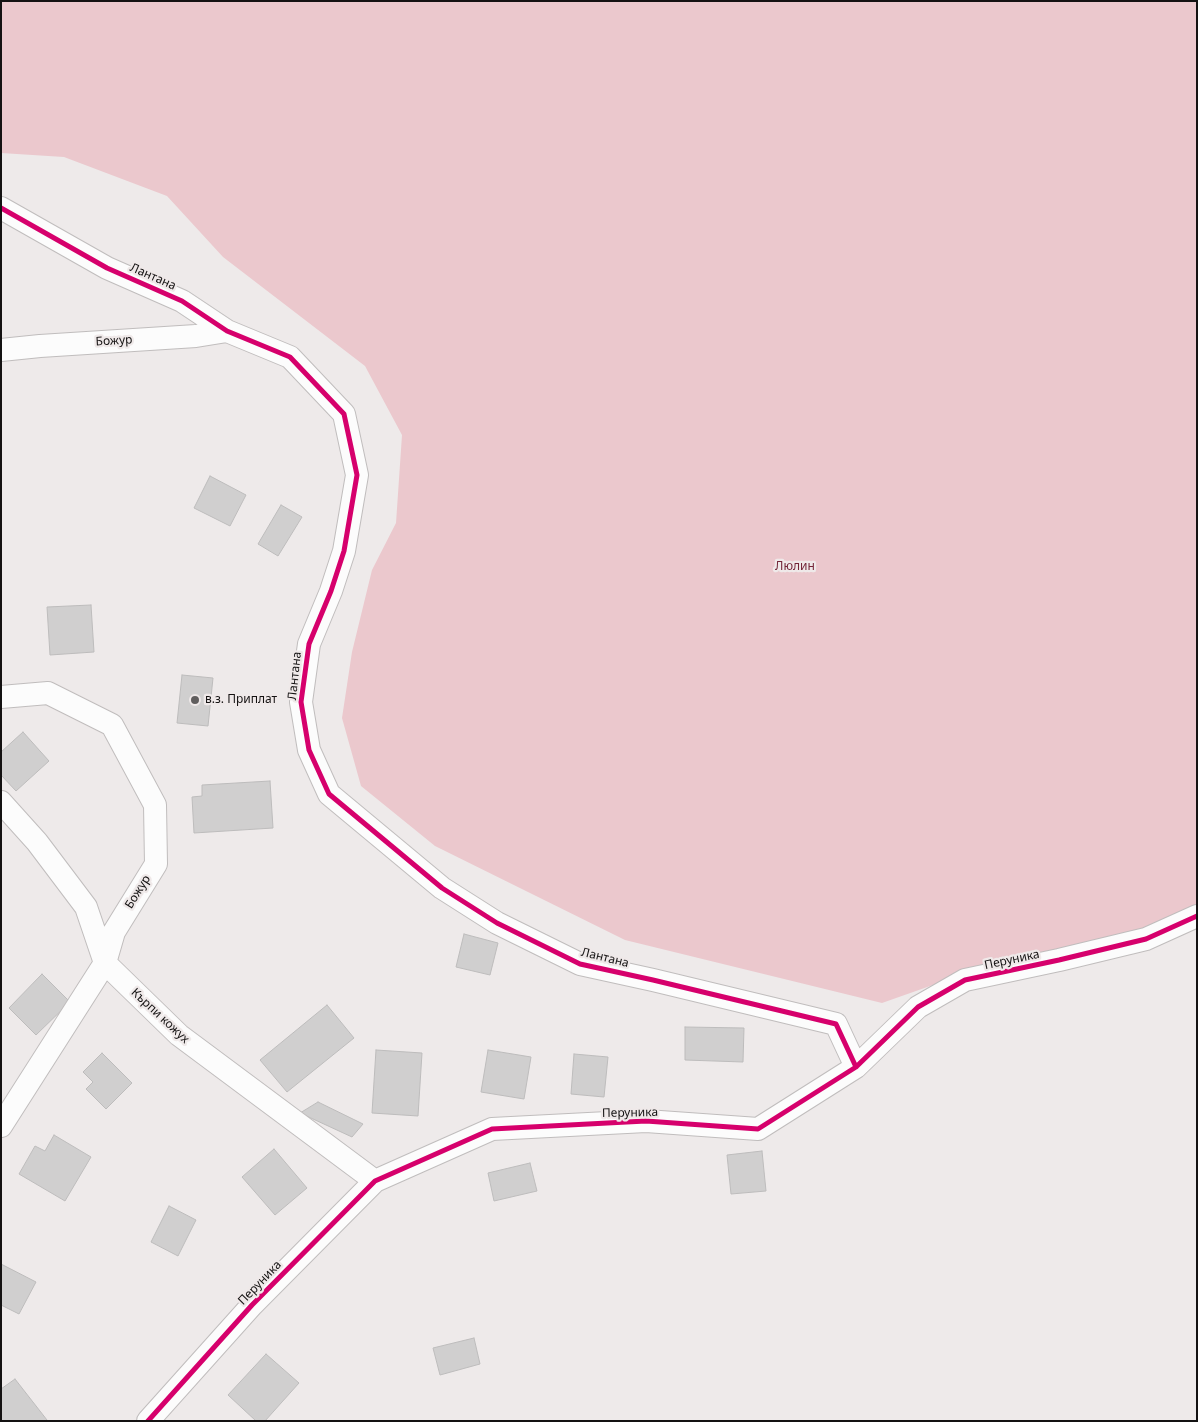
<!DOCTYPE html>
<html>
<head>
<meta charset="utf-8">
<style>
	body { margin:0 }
	#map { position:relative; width:1198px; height:1422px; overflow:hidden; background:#eeeaea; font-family:"Noto Sans",sans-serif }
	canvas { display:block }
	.frame { position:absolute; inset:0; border:2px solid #141212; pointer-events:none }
</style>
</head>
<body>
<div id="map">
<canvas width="1198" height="1422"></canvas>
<div class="frame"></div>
</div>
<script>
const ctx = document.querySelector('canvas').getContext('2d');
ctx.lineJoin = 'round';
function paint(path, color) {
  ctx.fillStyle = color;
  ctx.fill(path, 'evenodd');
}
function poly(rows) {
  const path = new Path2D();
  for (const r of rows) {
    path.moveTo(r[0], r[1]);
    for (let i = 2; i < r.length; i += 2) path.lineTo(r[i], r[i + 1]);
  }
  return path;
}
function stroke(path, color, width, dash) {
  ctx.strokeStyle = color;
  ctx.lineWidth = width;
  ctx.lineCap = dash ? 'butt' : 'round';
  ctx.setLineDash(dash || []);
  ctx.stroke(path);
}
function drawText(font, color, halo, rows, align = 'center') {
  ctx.font = font + ' "Noto Sans",sans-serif';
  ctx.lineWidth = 4.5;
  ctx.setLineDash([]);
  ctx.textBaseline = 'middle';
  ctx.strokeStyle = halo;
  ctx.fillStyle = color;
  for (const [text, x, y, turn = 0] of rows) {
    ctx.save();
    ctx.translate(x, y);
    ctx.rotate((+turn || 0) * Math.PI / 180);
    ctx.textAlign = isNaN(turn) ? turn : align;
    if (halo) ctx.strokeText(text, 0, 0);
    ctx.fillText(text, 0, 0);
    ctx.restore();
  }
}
const green = poly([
	[1,1,1197,1,1197,907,1120,943,998,962,882,1003,625,940,435,846,361,786,342,718,352,652,372,570,396,523,402,435,365,366,223,257,167,196,64,157,1,153]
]);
const building = poly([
	[210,476,246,495,230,526,194,508,210,476],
	[281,505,302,517,278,556,258,544,281,505],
	[91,605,94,652,50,655,47,607,91,605],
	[182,675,213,678,208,726,177,723,182,675],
	[23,732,49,761,16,791,1,775,1,752,23,732],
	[270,781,273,828,194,833,192,797,202,796,202,785,270,781],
	[464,934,498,943,490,975,456,967,464,934],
	[42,974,70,1002,36,1035,9,1008,42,974],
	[327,1005,354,1038,287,1092,260,1060,327,1005],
	[685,1027,744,1028,743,1062,685,1060,685,1027],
	[376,1050,422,1053,418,1116,372,1113,376,1050],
	[488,1050,531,1057,524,1099,481,1092,488,1050],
	[102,1053,132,1083,106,1109,86,1089,93,1082,83,1072,102,1053],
	[574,1054,608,1057,604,1097,571,1094,574,1054],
	[318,1102,363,1124,352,1137,300,1113,318,1102],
	[54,1135,91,1157,65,1201,19,1174,35,1146,45,1151,54,1135],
	[274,1149,307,1188,275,1215,242,1177,274,1149],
	[762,1151,766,1191,731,1194,727,1155,762,1151],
	[530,1163,537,1191,494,1201,488,1173,530,1163],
	[169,1206,196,1220,178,1256,151,1242,169,1206],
	[1,1264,36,1282,19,1314,1,1305,1,1264],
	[474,1338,480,1364,440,1375,433,1348,474,1338],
	[266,1354,299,1383,265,1421,256,1421,228,1395,266,1354],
	[15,1379,47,1420,46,1421,1,1421,1,1389,15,1379]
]);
const minor = poly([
	[1,208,107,268,182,301,227,331,290,357,344,414,357,475,344,551,331,591,309,644,301,702,309,750,329,794,442,888,497,923,580,964,653,980,836,1024,856,1067],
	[1,350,40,346,196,336,227,331],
	[1,697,48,693,112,725,155,805,156,864,114,932,105,963,1,1126],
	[1,802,37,842,86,907,105,963,179,1035,375,1181],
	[148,1421,252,1305,375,1181,492,1129,646,1121,758,1129,856,1067,918,1007,965,980,1059,960,1146,939,1197,916]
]);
const cycleway = poly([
	[1,208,107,268,182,301,227,331,290,357,344,414,357,475,344,551,331,591,309,644,301,702,309,750,329,794,442,888,497,923,580,964,653,980,836,1024,856,1067],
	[148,1421,252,1305,375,1181,492,1129,646,1121,758,1129,856,1067,918,1007,965,980,1059,960,1146,939,1197,916]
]);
const markers = [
	[195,700,5,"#605e5e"]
];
const streetNames = [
	["Лантана",153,277,24],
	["Божур",114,341,-3],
	["Лантана",295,676,-84],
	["Божур",138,892,-58],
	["Лантана",605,958,14],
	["Перуника",1012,960,-12],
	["Кърпи кожух",160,1016,43],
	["Перуника",630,1113,-1],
	["Перуника",260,1283,-46]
];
const parkNames = [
	["Люлин",795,567]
];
const poiNames = [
	["в.з. Приплат",205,700]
];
paint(green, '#ebc8cd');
paint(building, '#d0cfcf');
stroke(building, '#bdbcbc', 1);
stroke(minor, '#c0bdbd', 24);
stroke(minor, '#fcfcfc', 22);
stroke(cycleway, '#d6006c', 5);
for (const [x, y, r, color] of markers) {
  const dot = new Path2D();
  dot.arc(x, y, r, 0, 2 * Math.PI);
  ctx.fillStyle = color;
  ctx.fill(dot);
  stroke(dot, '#efe9e9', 2);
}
drawText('12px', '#141212', '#efe9e9', streetNames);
drawText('12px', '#742538', '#efe9e9', parkNames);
drawText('12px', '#141212', '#efe9e9', poiNames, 'left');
</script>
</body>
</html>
